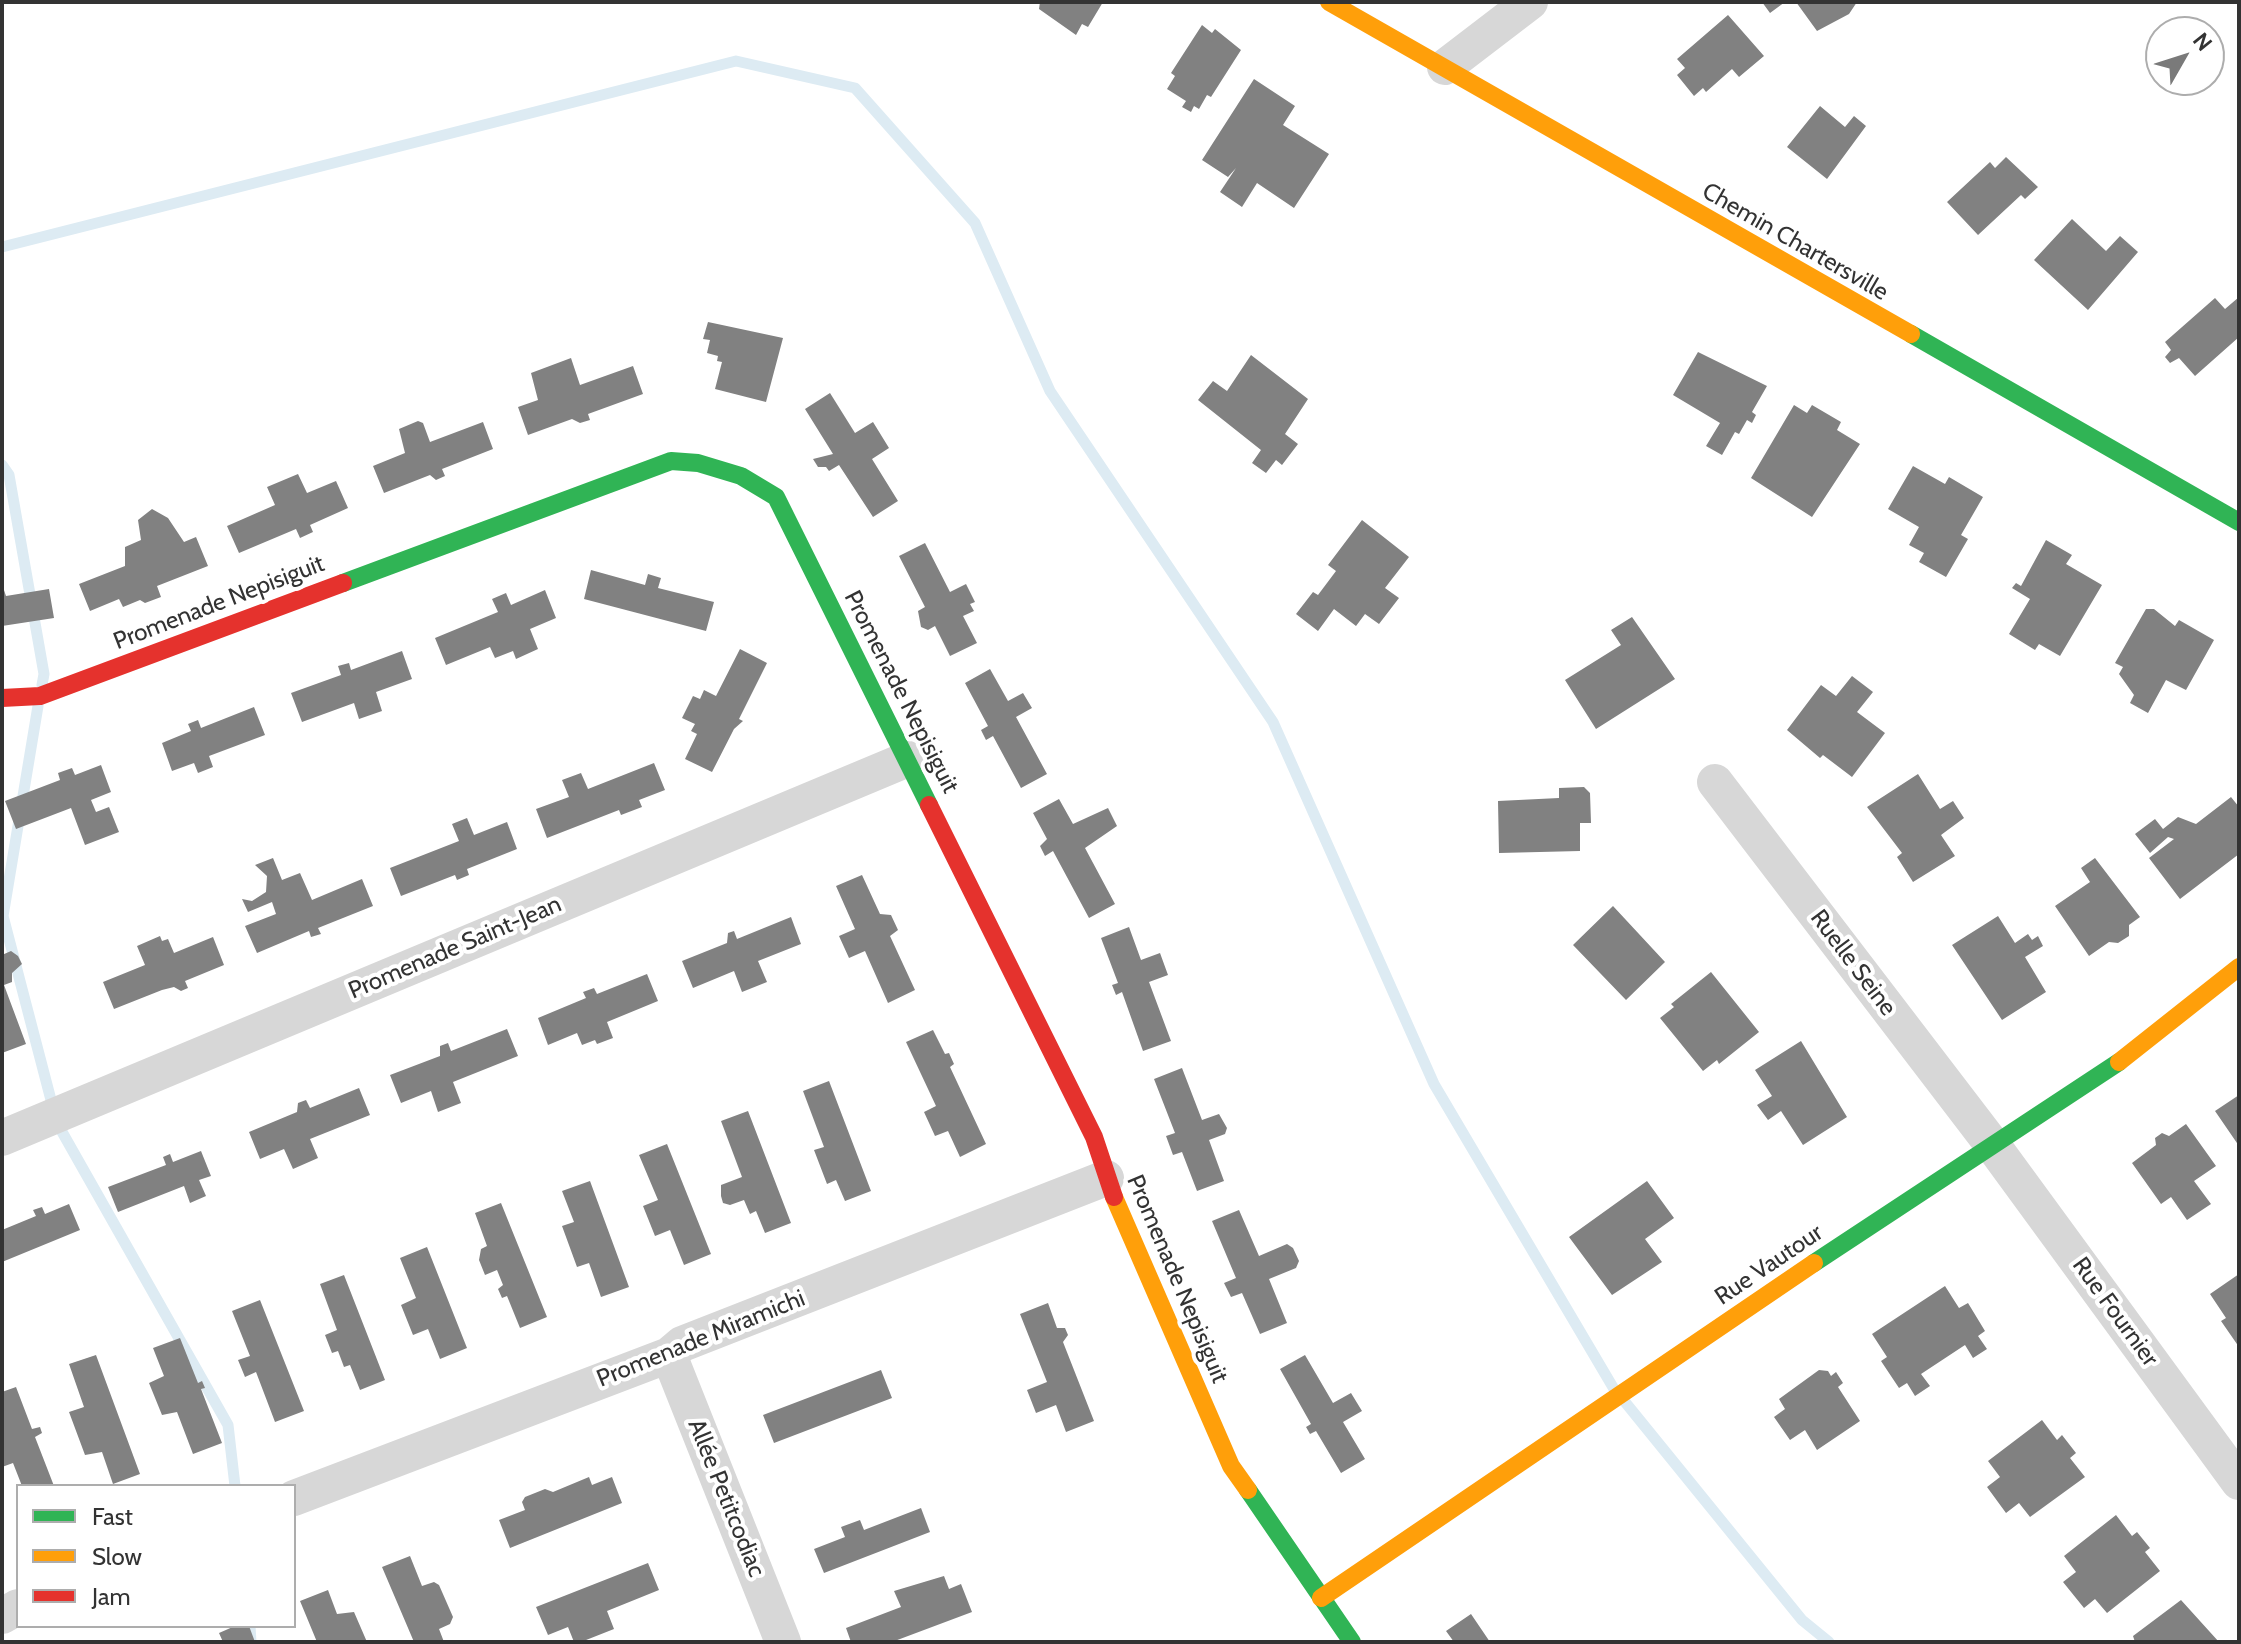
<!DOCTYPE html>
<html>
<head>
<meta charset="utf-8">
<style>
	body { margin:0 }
	#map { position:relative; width:2241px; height:1644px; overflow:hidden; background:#fff; font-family:Cabin,sans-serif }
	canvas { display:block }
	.frame { position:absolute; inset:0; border:4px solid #333; pointer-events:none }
	.legend { position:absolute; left:16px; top:1484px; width:280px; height:144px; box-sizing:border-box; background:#fff; border:2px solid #adadad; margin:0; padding:10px 14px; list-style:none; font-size:24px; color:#333 }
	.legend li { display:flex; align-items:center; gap:16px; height:40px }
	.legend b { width:40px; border:2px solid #adadad }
	.north { position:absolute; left:2145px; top:16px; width:80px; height:80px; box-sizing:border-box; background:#fff; border:2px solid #adadad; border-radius:50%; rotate:51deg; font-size:22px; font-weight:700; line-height:32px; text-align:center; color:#333 }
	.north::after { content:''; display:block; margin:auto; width:28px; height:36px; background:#7a7a7a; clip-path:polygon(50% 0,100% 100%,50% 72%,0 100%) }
</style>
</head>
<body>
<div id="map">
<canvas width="2241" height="1644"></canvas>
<div class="frame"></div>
<ul class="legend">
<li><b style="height:10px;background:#30b455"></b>Fast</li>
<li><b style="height:10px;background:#ff9f0a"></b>Slow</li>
<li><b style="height:10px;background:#e5322d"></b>Jam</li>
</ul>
<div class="north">N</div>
</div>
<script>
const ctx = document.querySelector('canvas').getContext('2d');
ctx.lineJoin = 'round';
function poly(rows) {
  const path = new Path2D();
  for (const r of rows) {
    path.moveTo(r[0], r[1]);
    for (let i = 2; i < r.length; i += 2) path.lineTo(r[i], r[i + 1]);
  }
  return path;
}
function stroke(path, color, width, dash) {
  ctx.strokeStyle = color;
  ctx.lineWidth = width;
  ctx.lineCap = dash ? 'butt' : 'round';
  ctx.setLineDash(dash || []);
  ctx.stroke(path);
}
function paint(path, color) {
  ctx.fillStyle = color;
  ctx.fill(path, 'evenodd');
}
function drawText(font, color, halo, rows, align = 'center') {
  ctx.font = font + ' Cabin,sans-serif';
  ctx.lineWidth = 8;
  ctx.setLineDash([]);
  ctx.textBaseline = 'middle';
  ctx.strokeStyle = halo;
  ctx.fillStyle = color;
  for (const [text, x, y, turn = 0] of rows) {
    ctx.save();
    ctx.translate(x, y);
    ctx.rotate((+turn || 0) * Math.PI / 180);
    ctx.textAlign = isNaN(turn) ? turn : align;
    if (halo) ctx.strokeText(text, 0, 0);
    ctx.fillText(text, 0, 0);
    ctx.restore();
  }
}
const stream = poly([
	[2,247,736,61,855,88,975,223,1050,391,1273,722,1434,1084,1614,1389],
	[2,465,9,475,44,674,42,685],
	[38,706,3,916,57,1123,228,1425,235,1486],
	[1625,1402,1802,1620,1829,1642],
	[250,1626,251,1642]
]);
const building = poly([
	[1040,2,1103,2,1088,27,1082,24,1076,35,1039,9],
	[1762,2,1785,2,1770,13],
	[1796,2,1857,2,1849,14,1817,31],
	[1728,15,1764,56,1739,77,1732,69,1706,92,1703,88,1694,96,1677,75,1685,68,1677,59],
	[1202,25,1212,33,1215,29,1241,50,1211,97,1207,95,1199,109,1194,106,1191,112,1182,107,1186,101,1167,89,1175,76,1171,73],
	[1254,79,1295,106,1283,125,1329,154,1294,208,1257,183,1242,207,1220,192,1236,168,1228,177,1202,160],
	[1820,106,1845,127,1854,116,1866,126,1827,179,1787,147],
	[2006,157,2038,187,2025,199,2021,195,1978,235,1947,202,1990,162,1995,168],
	[2072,219,2106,251,2120,236,2138,252,2088,310,2034,260],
	[2239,297,2239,337,2195,376,2179,358,2170,363,2165,357,2171,350,2165,342,2215,298,2225,309],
	[708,322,783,338,766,402,715,389,722,362,717,361,718,356,707,353,710,340,703,339],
	[1698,352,1767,386,1752,412,1756,415,1752,423,1747,420,1739,434,1735,432,1722,455,1706,446,1720,423,1673,395],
	[1251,355,1308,399,1285,434,1298,444,1282,465,1276,460,1266,473,1252,463,1261,450,1198,400,1213,381,1227,391],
	[571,358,580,385,633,366,643,394,588,414,590,420,580,423,572,419,528,435,518,407,538,400,531,373],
	[830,393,855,433,873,422,889,448,872,459,898,501,873,517,839,465,829,471,826,467,818,467,813,459,833,454,805,409],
	[1794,405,1807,413,1812,405,1841,422,1837,430,1860,444,1812,517,1751,478],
	[418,421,423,423,430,442,483,422,493,449,442,469,445,476,436,480,430,475,384,493,373,466,405,453,399,429],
	[1913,466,1945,484,1949,477,1983,497,1961,535,1968,539,1946,577,1919,562,1924,553,1909,545,1919,527,1888,509],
	[298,474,307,493,336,481,348,508,310,525,313,532,300,538,296,529,239,553,227,526,275,505,267,487],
	[152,509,168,518,184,542,196,537,208,566,157,586,161,597,145,603,140,600,123,607,119,599,90,611,79,584,125,566,125,547,141,540,138,520],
	[1362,520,1409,557,1385,588,1399,598,1379,624,1365,614,1356,626,1334,609,1318,631,1296,614,1313,592,1318,595,1336,571,1328,565],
	[2046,540,2072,555,2066,564,2102,585,2060,656,2039,644,2035,650,2009,634,2030,599,2012,588,2016,583,2021,586],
	[925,543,950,592,966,584,975,602,970,604,974,611,963,616,977,643,950,656,935,626,928,630,921,627,918,611,925,607,899,556],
	[591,570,645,585,648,574,661,578,658,588,714,602,706,631,584,599],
	[2,584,6,596,49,589,54,618,2,626],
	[545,590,556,618,530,629,538,649,516,659,513,651,495,658,490,647,446,665,435,638,498,612,492,599,506,593,511,605],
	[2146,609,2154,609,2175,626,2179,620,2214,640,2186,690,2166,680,2148,713,2130,703,2134,695,2119,674,2123,667,2115,663],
	[1632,617,1675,679,1596,729,1565,680,1621,645,1611,630],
	[740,649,767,663,739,719,743,721,734,729,712,772,685,759,697,734,691,731,695,724,682,718,693,696,700,699,704,690,716,696],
	[402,651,412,679,376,692,382,711,359,719,354,703,302,722,291,693,341,675,338,666,349,663,351,670],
	[990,669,1008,701,1023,693,1032,708,1016,717,1047,774,1021,788,993,736,986,740,981,730,988,726,965,683],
	[1852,676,1873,692,1857,712,1885,733,1852,777,1823,755,1820,758,1787,730,1821,685,1836,696],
	[254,707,265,735,209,756,213,767,198,773,194,763,172,771,162,743,191,731,188,724,198,720,201,728],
	[654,763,665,790,639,800,642,807,621,815,619,810,547,838,536,809,569,797,562,780,581,773,588,789],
	[101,765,111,792,91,800,96,812,109,807,119,832,85,845,71,808,16,829,5,801,60,780,58,773,72,768,75,775],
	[1918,774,1940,809,1953,801,1964,818,1941,835,1955,856,1913,882,1897,857,1902,853,1867,807],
	[1584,787,1590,793,1591,823,1580,823,1580,851,1499,853,1498,801,1559,798,1559,788],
	[2231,797,2239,807,2239,854,2180,899,2149,858,2174,839,2168,837,2150,853,2135,834,2155,819,2163,829,2178,817,2196,824],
	[1059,799,1073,824,1108,808,1117,826,1085,848,1115,904,1089,918,1053,851,1045,856,1040,846,1047,839,1033,813],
	[467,818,474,835,507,822,517,849,467,869,469,875,457,880,455,875,401,896,390,868,459,841,452,824],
	[273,858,282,880,300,873,312,900,362,879,373,906,318,928,321,934,311,937,309,931,257,953,245,926,276,914,272,902,248,912,242,899,252,901,266,892,267,876,255,865],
	[2095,858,2140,917,2129,925,2129,936,2118,943,2109,942,2089,956,2055,906,2090,882,2081,868],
	[862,875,880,914,891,915,898,930,890,936,915,990,888,1003,865,951,849,958,839,936,855,929,836,886],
	[1613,906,1665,962,1626,1000,1573,945],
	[1998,916,2015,943,2028,934,2032,940,2038,936,2043,946,2025,957,2046,992,2002,1020,1952,945],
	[791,917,801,944,758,961,767,982,742,992,734,971,693,988,682,961,727,943,728,933,734,931,737,939],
	[1129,927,1141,960,1160,953,1168,975,1149,982,1171,1041,1143,1051,1122,992,1116,995,1112,985,1118,983,1101,938],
	[160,936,162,941,168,939,174,953,213,937,224,965,185,981,188,988,181,991,174,987,162,990,114,1009,103,982,145,965,137,946],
	[11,951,18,956,22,964,12,973,12,982,4,985,26,1044,2,1053,2,955],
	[1711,972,1759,1032,1719,1064,1717,1060,1703,1071,1660,1018,1674,1007,1671,1004],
	[647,974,658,1001,607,1022,613,1038,597,1044,595,1040,582,1045,577,1033,548,1045,538,1018,586,998,583,992,594,988,597,994],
	[507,1029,518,1056,453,1082,461,1103,438,1112,431,1091,401,1103,390,1075,440,1056,440,1046,448,1043,451,1051],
	[933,1030,945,1054,949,1053,954,1064,950,1067,986,1144,960,1157,948,1131,935,1136,924,1112,936,1106,906,1042],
	[1801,1041,1847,1117,1803,1145,1781,1111,1768,1120,1757,1105,1772,1096,1755,1070],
	[1182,1068,1202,1120,1219,1114,1227,1128,1225,1134,1209,1140,1224,1181,1197,1191,1182,1152,1173,1155,1166,1136,1175,1133,1154,1079],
	[829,1081,871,1191,845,1201,836,1180,827,1184,814,1150,824,1147,803,1091],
	[359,1088,370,1115,310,1139,318,1158,293,1169,284,1149,260,1159,249,1132,297,1112,298,1103,306,1100,310,1108],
	[2239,1095,2239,1146,2215,1111],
	[748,1111,791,1223,765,1233,756,1211,750,1214,744,1200,730,1205,723,1203,721,1196,721,1185,742,1177,721,1121],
	[2186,1124,2216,1166,2194,1181,2211,1204,2187,1220,2171,1197,2161,1204,2132,1163,2156,1145,2155,1138,2162,1133,2169,1136],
	[667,1144,711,1254,684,1265,670,1230,655,1236,643,1206,658,1200,639,1155],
	[201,1151,211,1176,199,1180,206,1196,190,1203,184,1186,118,1212,108,1187,166,1165,163,1157,170,1154,173,1162],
	[590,1181,629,1287,601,1297,589,1263,577,1267,562,1226,574,1222,562,1191],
	[1647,1181,1674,1218,1645,1239,1662,1262,1612,1295,1569,1237],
	[501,1203,547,1317,520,1328,507,1296,502,1298,498,1289,503,1285,497,1270,485,1275,479,1260,481,1249,487,1246,475,1213],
	[69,1204,80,1230,2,1262,2,1230,36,1216,33,1210,42,1207,45,1214],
	[1239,1210,1259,1256,1287,1244,1293,1248,1299,1261,1296,1268,1269,1279,1287,1323,1260,1334,1242,1293,1231,1297,1224,1283,1236,1278,1212,1221],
	[427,1247,467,1348,440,1359,428,1329,413,1335,401,1305,416,1298,400,1258],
	[2239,1274,2239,1347,2221,1321,2226,1318,2210,1294],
	[344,1275,385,1380,360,1390,350,1365,344,1367,338,1351,332,1353,325,1335,337,1330,320,1284],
	[1945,1286,1959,1308,1968,1303,1985,1331,1978,1336,1987,1349,1973,1358,1965,1345,1921,1374,1930,1386,1915,1396,1907,1383,1899,1388,1881,1361,1887,1357,1872,1334],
	[260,1300,304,1411,275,1422,256,1372,245,1377,238,1360,250,1356,232,1311],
	[1048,1303,1057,1328,1065,1328,1068,1335,1063,1342,1094,1421,1066,1432,1056,1405,1036,1413,1027,1390,1047,1382,1020,1314],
	[180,1338,198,1383,202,1381,205,1388,201,1389,222,1443,193,1454,177,1412,162,1415,149,1383,164,1376,153,1348],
	[96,1355,140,1474,113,1484,102,1452,85,1455,69,1412,84,1407,69,1364],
	[1305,1355,1333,1403,1351,1393,1362,1411,1343,1422,1365,1459,1341,1473,1316,1431,1310,1434,1306,1427,1311,1424,1280,1369],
	[881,1370,892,1398,774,1443,763,1415],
	[1819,1370,1828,1371,1831,1376,1836,1372,1843,1383,1838,1387,1860,1421,1817,1450,1805,1430,1790,1440,1774,1417,1785,1409,1779,1399],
	[16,1387,32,1429,40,1427,42,1433,35,1437,54,1486,22,1486,13,1463,2,1467,2,1392],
	[2042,1420,2057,1440,2062,1435,2076,1453,2070,1458,2085,1477,2030,1517,2019,1503,2006,1513,1987,1487,2000,1477,1988,1461],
	[589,1477,592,1485,612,1477,622,1503,510,1548,499,1520,525,1510,522,1502,525,1497,545,1489,553,1492],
	[921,1508,930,1532,824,1573,814,1549,845,1537,841,1527,860,1520,864,1530],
	[2116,1515,2132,1536,2137,1532,2150,1548,2145,1552,2160,1571,2107,1613,2095,1599,2084,1608,2063,1582,2076,1572,2064,1556],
	[410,1556,422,1586,434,1582,439,1585,453,1617,450,1624,439,1629,444,1642,414,1642,382,1567],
	[648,1563,659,1590,607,1611,614,1629,581,1642,574,1642,568,1627,548,1635,536,1607],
	[944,1576,949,1589,961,1584,972,1612,892,1642,851,1642,846,1628,901,1607,894,1591],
	[328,1590,337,1614,354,1612,367,1642,317,1642,300,1601],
	[2181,1600,2219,1642,2135,1642,2133,1636],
	[1471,1614,1490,1642,1454,1642,1446,1631],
	[235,1626,249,1626,255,1642,223,1642,219,1633]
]);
const street = poly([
	[1445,67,1530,2],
	[1715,782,1991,1143,2239,1482],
	[2,1138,908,759],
	[669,1355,783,1642],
	[294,1498,669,1355,682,1344,1106,1178],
	[2,1616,18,1607]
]);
const fast = poly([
	[1911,334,2239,522],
	[343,583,671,461,698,463,741,476,776,497,929,805],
	[1814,1263,2119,1062],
	[1248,1490,1352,1642]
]);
const slow = poly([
	[1329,2,1911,334],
	[2119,1062,2239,967],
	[1114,1197,1231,1466,1248,1490],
	[1321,1598,1814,1263]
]);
const jam = poly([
	[2,698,40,696,343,583],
	[929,805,1094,1137,1114,1197]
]);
const streetNames = [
	["Chemin Chartersville",1795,242,30],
	["Promenade Nepisiguit",219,603,-21],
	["Promenade Nepisiguit",901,692,63],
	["Promenade Saint-Jean",455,948,-23],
	["Ruelle Seine",1853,963,53],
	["Rue Vautour",1769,1265,-34],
	["Promenade Nepisiguit",1177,1279,67],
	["Rue Fournier",2115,1312,54],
	["Promenade Miramichi",701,1339,-22],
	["Allée Petitcodiac",726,1498,68]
];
stroke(stream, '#ddebf3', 11);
paint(building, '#818181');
stroke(street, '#d7d7d7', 36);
stroke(fast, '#30b455', 18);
stroke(slow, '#ff9f0a', 18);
stroke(jam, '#e5322d', 18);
drawText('24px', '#333', '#fff', streetNames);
</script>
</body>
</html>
